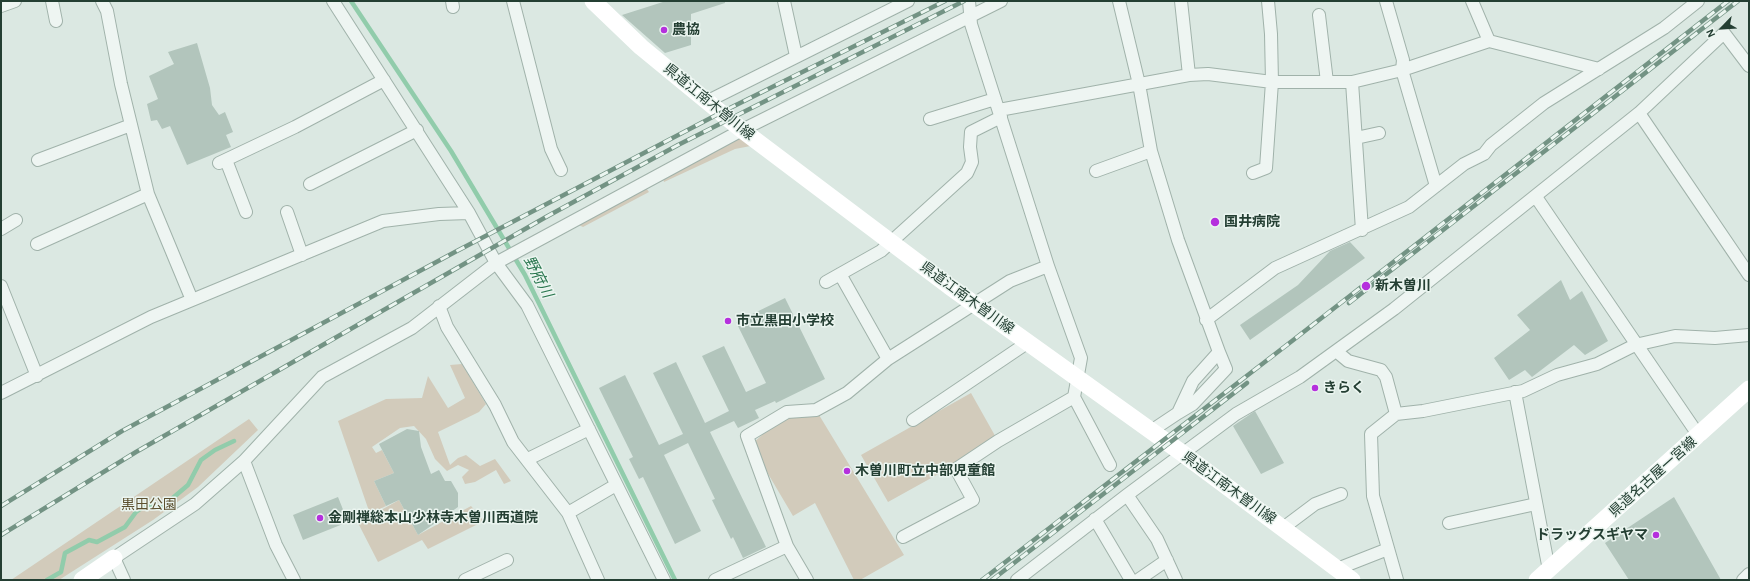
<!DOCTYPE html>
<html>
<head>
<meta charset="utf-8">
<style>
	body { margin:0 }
	#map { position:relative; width:1750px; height:581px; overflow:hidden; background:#dbe8e2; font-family:"Alegreya Sans",sans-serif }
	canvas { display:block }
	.frame { position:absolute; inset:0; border:2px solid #243f33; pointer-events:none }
	.north { position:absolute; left:1702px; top:8px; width:40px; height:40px; -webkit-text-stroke:3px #ebf5f0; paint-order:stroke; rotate:245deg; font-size:11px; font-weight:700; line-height:16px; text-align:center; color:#243f33 }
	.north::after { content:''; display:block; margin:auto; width:14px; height:18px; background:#243f33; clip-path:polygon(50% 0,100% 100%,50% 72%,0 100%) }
</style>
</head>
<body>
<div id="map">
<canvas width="1750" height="581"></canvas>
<div class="frame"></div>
<div class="north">N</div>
</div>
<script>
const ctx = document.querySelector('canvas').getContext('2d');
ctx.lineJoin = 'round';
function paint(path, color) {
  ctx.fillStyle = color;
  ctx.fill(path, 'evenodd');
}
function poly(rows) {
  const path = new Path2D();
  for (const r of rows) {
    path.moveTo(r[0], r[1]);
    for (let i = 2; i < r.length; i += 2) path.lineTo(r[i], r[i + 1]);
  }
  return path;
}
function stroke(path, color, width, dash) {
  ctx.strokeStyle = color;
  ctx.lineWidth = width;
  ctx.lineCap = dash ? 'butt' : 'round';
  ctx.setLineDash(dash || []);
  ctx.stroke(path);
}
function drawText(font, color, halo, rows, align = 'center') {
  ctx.font = font + ' "Alegreya Sans","Noto Sans JP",sans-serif';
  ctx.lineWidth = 3;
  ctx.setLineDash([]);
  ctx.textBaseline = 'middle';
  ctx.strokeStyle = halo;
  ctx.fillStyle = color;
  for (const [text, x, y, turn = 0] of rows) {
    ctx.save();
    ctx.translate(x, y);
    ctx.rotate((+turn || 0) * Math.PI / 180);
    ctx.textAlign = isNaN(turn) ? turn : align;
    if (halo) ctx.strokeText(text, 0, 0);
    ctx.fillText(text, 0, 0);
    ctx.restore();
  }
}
const green = poly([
	[742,130,761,144,735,149,664,182,662,174],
	[643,184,649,192,583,227,572,222],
	[462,364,486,404,479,412,438,432,450,465,458,458,466,455,480,466,495,459,511,481,504,484,496,470,475,482,465,484,462,477,469,470,458,465,447,471,435,459,426,439,414,426,400,428,372,447,376,453,382,450,394,473,374,481,386,506,370,514,338,421,386,399,422,398,428,376,448,408,465,398,450,365],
	[971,393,998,441,888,502,861,455],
	[816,410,904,555,860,580,854,580,815,503,793,516,751,445,787,412],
	[249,419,258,430,198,487,153,520,59,580,11,580],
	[399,500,418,535,471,506,484,521,428,549,422,540,378,562,358,523]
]);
const stream = poly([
	[351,1,451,151,525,275,675,580],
	[47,580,61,572,65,553,89,540,97,542,125,527,136,512,146,505,161,508,188,485,201,460,215,450,234,441]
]);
const building = poly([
	[666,1,725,1,725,3,691,14,691,45,665,53,622,15],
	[197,43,210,88,212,105,219,115,225,112,233,132,226,135,231,147,187,165,170,126,162,129,157,120,151,121,147,104,158,99,149,76,174,64,168,52],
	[1350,242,1365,258,1250,340,1240,325,1298,285,1330,251],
	[1561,280,1570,300,1582,291,1608,341,1585,355,1574,345,1532,377,1525,370,1509,380,1494,358,1530,330,1517,315],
	[785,298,825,379,776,403,775,401,755,410,759,418,738,428,734,421,710,432,766,547,743,558,733,537,731,539,712,500,715,499,688,443,664,455,701,531,675,544,643,477,639,479,629,459,633,457,599,388,625,375,659,445,683,434,653,373,676,362,705,423,729,411,702,356,724,346,746,392,766,383,736,322],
	[1255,411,1284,463,1261,474,1233,426],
	[407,429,419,431,421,447,431,474,439,470,445,481,451,481,458,493,458,507,418,535,399,500,386,506,374,481,394,473,379,444],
	[338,497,348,522,303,540,293,515],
	[1674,497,1691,527,1721,580,1629,580,1605,543]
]);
const minor = poly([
	[52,1,56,21],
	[102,1,107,11,121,84,148,194,192,300],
	[333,1,469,213,496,263,527,305,664,580],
	[452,1,453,7],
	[513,1,551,149,561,170],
	[784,1,796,56],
	[969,1,971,24,1048,266,1081,358,1074,397,1110,465],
	[1119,1,1139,84,1151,151,1178,240,1219,352,1193,381,1178,413,1151,431],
	[1181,1,1189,75],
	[1386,1,1403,60,1402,70,1436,186],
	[1472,1,1489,41,1599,69],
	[1,6,15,1],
	[1319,15,1327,82],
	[1352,82,1362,230],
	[708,101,908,1],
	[999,110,1189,75,1208,74,1272,82,1352,82,1402,70,1489,41],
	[1639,113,1749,275],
	[930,119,995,99],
	[1356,138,1379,133],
	[38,160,131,125],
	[226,160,246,212],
	[219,163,295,127,384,80],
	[1096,171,1151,151],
	[1253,173,1266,168,1272,82,1271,34,1268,1],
	[310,184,417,130],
	[1536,197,1699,436],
	[287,212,302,255],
	[1,229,16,220],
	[37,244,148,194],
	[840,274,888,359],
	[826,282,881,251,967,173,972,162,970,147,971,132,1001,117],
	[1,286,37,376],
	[439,306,447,327,495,405,513,442,568,513,598,580],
	[1206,320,1275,268,1409,207,1464,164,1484,154,1491,145,1544,103,1664,28,1698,1],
	[1336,351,1348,361,1381,370,1386,377,1396,414],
	[1515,392,1549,570],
	[1,393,151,317,383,221,439,214,469,213],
	[1178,413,1193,404,1226,369,1219,352],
	[913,420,1027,343],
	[528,459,589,429],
	[244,461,276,545,294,580],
	[1127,495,1157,539,1176,580],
	[568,513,616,485],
	[1095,519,1131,580],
	[1449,523,1536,504],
	[1283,528,1315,504,1341,494],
	[903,537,973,500,956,469,998,441,1074,397],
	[1337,569,1388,549],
	[124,580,114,558,195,504,244,461,322,377,412,328,496,263,742,130,1001,1],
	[465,580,507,560],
	[715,580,787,546],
	[807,580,787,546,747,436,787,412,816,410,847,393,888,359,1010,281,1048,266],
	[1017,580,1127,495,1236,414,1300,377,1394,309,1639,113,1724,33,1749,66],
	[1138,580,1167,560],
	[1397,580,1373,496,1371,434,1396,414,1423,411,1523,391,1557,375,1597,364,1635,345,1675,336,1715,338,1749,335],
	[1743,580,1749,574]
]);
const secondary = poly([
	[593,1,641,47,742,130,949,286,1182,453,1352,580],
	[82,580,114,558],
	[1537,580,1749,389]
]);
const rail = poly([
	[1349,303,1738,1],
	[1,506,122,431,455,252,724,111,945,1],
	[1,535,136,452,546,217,678,145,964,1],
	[982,580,1292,341,1728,1],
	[992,580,1247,383]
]);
const markers = [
	[664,30,4,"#b530dd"],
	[1215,222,5,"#b530dd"],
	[1366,286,5,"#b530dd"],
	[728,321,4,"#b530dd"],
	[1315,388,4,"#b530dd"],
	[847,471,4,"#b530dd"],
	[320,518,4,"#b530dd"],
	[1656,535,4,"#b530dd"]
];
const poiNames = [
	["農協",672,30],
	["国井病院",1224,222],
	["新木曽川",1375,286],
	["市立黒田小学校",736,321],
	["きらく",1323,388],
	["木曽川町立中部児童館",855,471],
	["金剛禅総本山少林寺木曽川西道院",328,518],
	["ドラッグスギヤマ",1648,535,"right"]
];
const streetNames = [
	["県道江南木曽川線",709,102,39],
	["県道江南木曽川線",967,298,36],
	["県道名古屋一宮線",1653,477,-42],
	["県道江南木曽川線",1229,488,36]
];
const parkNames = [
	["黒田公園",149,505]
];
const waterNames = [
	["野府川",538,277,62]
];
paint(green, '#d2cbbb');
stroke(stream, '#91ccab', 4.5);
paint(building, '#b2c5bc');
stroke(minor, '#a0b2aa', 14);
stroke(minor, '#eef5f2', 12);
stroke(secondary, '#fff', 17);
stroke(rail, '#739384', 4.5);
stroke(rail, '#ebf5f0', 3, [9]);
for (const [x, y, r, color] of markers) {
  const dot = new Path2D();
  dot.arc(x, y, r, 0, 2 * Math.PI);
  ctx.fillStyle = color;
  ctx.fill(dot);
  stroke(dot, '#ebf5f0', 1.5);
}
drawText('bold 14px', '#243f33', '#ebf5f0', poiNames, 'left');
drawText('14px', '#243f33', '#ebf5f0', streetNames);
drawText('14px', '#5c502f', '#ebf5f0', parkNames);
drawText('italic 15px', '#2a774f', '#ebf5f0', waterNames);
</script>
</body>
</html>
